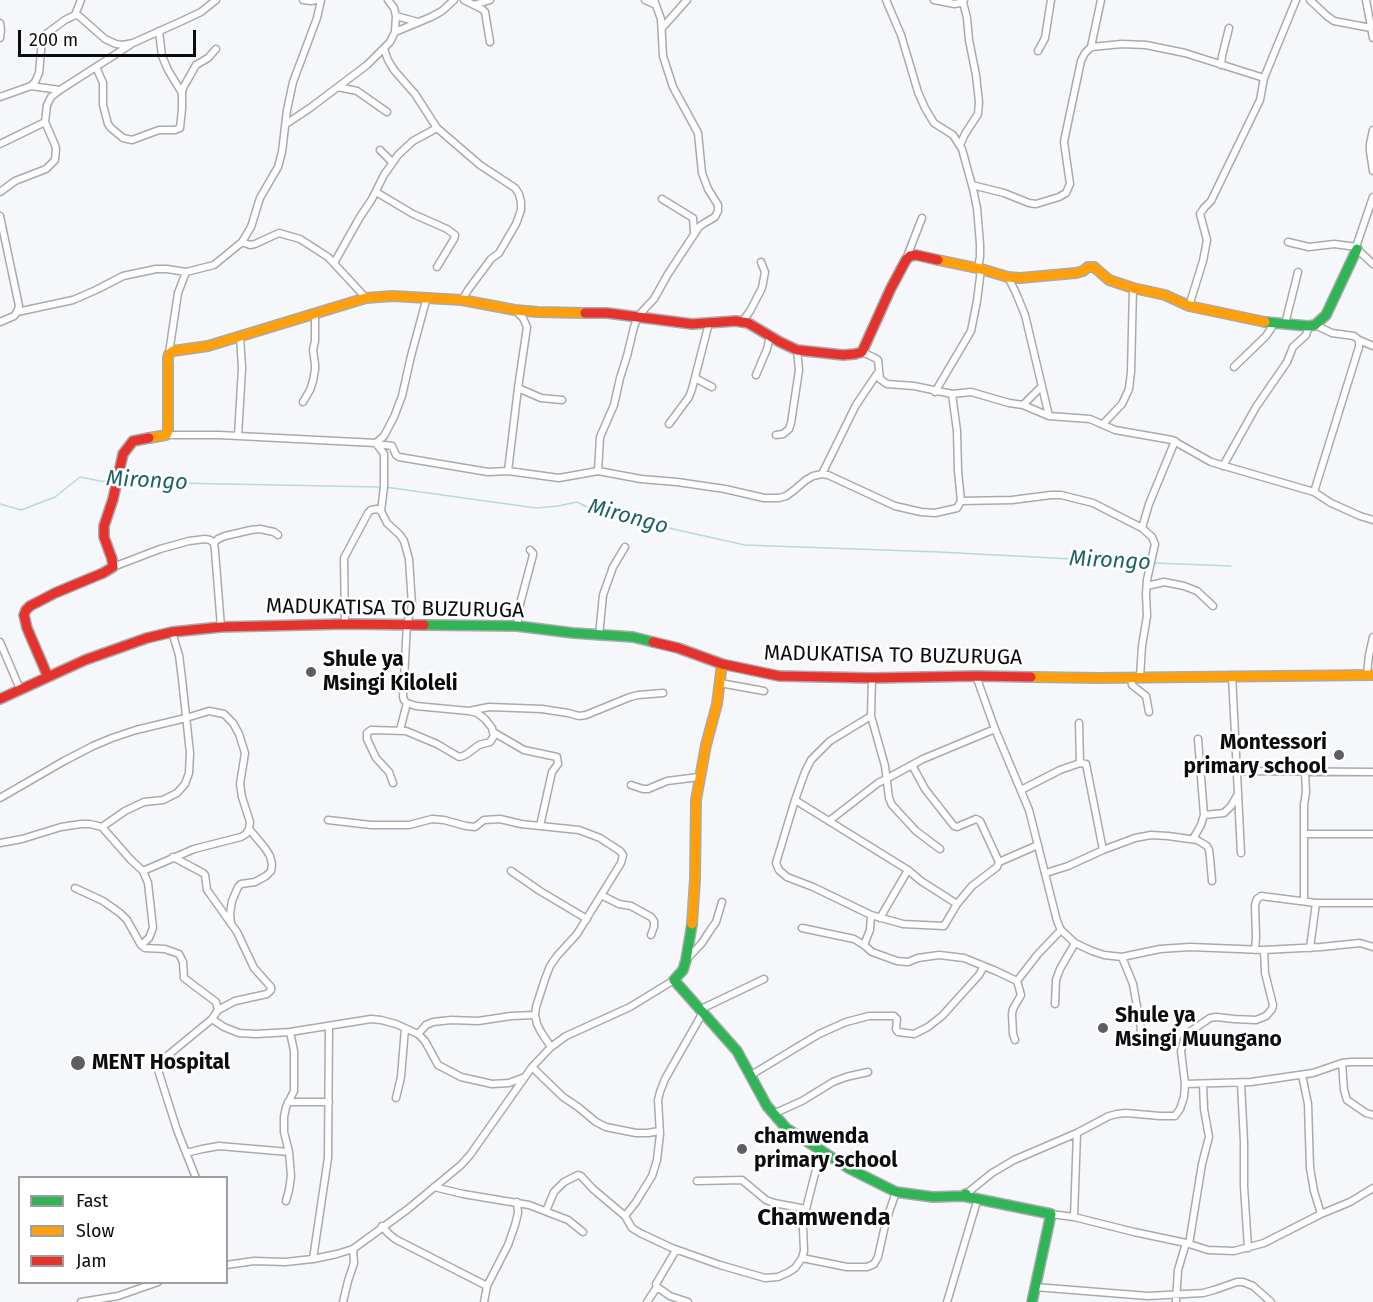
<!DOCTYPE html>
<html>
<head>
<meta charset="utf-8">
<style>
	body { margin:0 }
	#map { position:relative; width:1373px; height:1302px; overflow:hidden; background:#f5f7fa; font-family:"Fira Sans",sans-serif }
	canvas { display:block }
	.legend { position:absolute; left:18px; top:1176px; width:210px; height:108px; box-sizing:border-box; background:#fff; border:2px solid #9d9e9f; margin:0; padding:8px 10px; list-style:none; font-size:18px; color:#0a0c0e }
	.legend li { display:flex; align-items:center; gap:12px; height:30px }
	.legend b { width:30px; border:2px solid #9d9e9f }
	.scale { position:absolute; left:18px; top:30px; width:178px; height:27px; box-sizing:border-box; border:3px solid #0a0c0e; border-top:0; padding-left:8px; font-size:18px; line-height:21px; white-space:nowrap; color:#0a0c0e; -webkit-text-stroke:4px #fff; paint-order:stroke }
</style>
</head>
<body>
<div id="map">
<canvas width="1373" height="1302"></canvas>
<ul class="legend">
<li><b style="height:8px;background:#30b455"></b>Fast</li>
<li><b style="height:8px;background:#ff9f0a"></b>Slow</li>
<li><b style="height:8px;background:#e5322d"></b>Jam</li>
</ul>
<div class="scale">200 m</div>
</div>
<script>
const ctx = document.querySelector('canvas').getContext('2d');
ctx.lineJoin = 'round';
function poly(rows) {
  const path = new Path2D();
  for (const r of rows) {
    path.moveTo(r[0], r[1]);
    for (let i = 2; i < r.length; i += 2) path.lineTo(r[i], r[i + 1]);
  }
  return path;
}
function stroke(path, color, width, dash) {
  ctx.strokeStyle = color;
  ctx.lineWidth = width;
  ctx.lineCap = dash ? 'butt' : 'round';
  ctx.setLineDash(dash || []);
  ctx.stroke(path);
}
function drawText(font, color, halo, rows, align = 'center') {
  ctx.font = font + ' "Fira Sans",sans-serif';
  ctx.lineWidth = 5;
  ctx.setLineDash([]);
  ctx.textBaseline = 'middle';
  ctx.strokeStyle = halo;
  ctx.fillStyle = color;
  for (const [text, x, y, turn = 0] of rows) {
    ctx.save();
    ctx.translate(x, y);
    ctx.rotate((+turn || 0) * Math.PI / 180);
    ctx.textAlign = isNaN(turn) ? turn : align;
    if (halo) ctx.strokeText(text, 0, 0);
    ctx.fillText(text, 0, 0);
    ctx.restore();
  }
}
const stream = poly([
	[121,482,380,487],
	[385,487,536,508,558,506,577,502,597,512,745,545,939,552,1149,563],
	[0,504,21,510,55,497,80,477,100,481,114,482],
	[1154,563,1231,566]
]);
const street = poly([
	[303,0,311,1,316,0],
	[464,0,482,9,485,12,490,42],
	[645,0,656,5],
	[886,0,901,35,918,92,925,108,934,123,953,135,962,149,973,189,977,208,980,244,980,257,978,268],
	[934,0,955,4,963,2,964,0],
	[1310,0,1327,16,1334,21,1371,28],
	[1366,0,1373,38],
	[474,5,490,0],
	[75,15,81,0],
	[396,16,418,22],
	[0,23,1,30,0,38],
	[662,28,687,0],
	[159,31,162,56,168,70,182,93],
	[395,32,431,17,442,11,454,0],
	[1091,47,1101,0],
	[384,49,388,60,394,70,415,94,437,128,480,165,515,188,519,194,521,202,521,210,516,224,499,253,491,259,468,290,462,300],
	[1038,51,1045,38,1051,0],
	[1221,65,1222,56,1229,28],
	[96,67,103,83,103,105,108,124,111,128,123,138,132,140,159,130,175,130,180,128,182,109,182,93,183,88,196,65,208,58,216,49],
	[31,86,60,90,130,45],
	[338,87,357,91,387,112],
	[0,97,31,86,35,82,39,73,42,40,46,34,65,20,75,15,79,16,105,39,116,44,123,45,133,43,182,21,201,12,216,0],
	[286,124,310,108,367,65,390,42,395,32,396,16,394,8,388,0],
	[1373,130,1370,144,1370,151,1373,171],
	[0,144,45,122],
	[960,145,965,134,978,114,979,102,976,75,969,40,967,18,963,2],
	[380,150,392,162],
	[972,185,1004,193,1029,203,1036,204,1059,197,1066,193,1070,184,1064,142,1066,132,1081,61,1085,53,1091,47,1122,44,1146,45,1185,53,1264,78],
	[0,192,15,181,46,169,55,160,56,149,55,145,45,122,47,105,51,97,60,90],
	[376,192,413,214,447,229,455,235,454,239,437,267],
	[1373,197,1357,244,1357,249,1373,264],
	[662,199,693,218,694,232],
	[0,216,19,306,17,312,14,316,0,322],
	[242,242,250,245,255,244,279,233,300,239,328,257,366,298],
	[1288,242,1309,247,1334,244,1357,247],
	[906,259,922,218],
	[334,263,360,217,372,199,384,175,398,155,413,141,437,128],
	[1008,277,1016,293,1025,315,1049,416],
	[1189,306,1203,261,1207,240,1200,214,1204,208,1211,201,1260,100,1264,78,1296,0],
	[17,312,73,300,98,289,123,276,156,269,167,269,186,272,214,265,242,242,251,227,260,198,278,167,282,152,287,110,293,82,317,18,321,0],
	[742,322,750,311,762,288,765,272,761,262],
	[1285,324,1298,272],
	[1359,340,1373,346],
	[862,352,875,358,878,360,880,379,887,384,914,386,952,394,971,392,1009,403,1023,405,1049,416,1090,419,1115,430,1172,440,1211,462,1314,492,1331,503,1360,516,1373,520],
	[169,353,178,293,186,272],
	[1234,367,1266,336,1274,324],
	[756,375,767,349,770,336],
	[695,378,712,387],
	[518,388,541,398,562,400],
	[935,392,971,331,977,301,981,269],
	[303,402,310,390,313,381,315,370,315,364,313,350,315,341,315,314],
	[1023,405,1042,386],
	[669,424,689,397,692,389,709,323],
	[1103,424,1122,404,1129,389,1131,372,1133,288],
	[166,435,219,435,376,443,384,436,394,417,402,396,411,356,427,297],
	[776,435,783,434,789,429,791,423,799,370,797,350],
	[238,436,242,368,240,336],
	[376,443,384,454,384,487,381,511],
	[377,445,385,445,392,446,396,455,399,457,488,472,508,471,559,478,598,471,641,479,677,482,725,489,764,498,779,498,786,496,793,491,806,480,813,476,822,474,828,475,895,506,921,512,935,513,957,508,961,501,958,471,957,431,952,394],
	[1223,466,1256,407,1287,362,1293,347,1306,335,1309,326],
	[508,471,518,388,527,327,523,318,515,310],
	[598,471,600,437,614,405,620,378,627,356,634,327,638,316,654,299,668,274,699,227,703,224,715,217,718,211,718,205,708,189,702,173,698,133,673,87,663,56,661,19,654,0],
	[822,474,856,405,879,371],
	[1314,492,1359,347,1359,340,1354,336,1332,333,1315,325],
	[961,501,1012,500,1051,495,1061,495,1093,503,1142,528,1152,537,1155,544,1147,580,1146,594,1147,616,1142,646,1140,677],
	[1142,528,1149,504,1175,441],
	[214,543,218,539,225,536,251,530,260,529,274,532,278,535],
	[113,567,160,549,189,541,205,539,210,540,214,543,215,551,221,627],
	[1147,586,1164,582,1184,586,1197,591,1213,606],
	[345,624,344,558,368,513,371,510,377,509,381,511,387,523,400,535,404,541,409,559,412,605,407,624,403,697,404,700,407,703,416,706,469,711,477,713,485,719,492,728,494,736,490,742,479,745,467,754,463,756,459,757,437,744,406,731,371,730,367,733,367,739,376,758,389,772,393,783],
	[517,626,520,604,533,555,533,553,530,550],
	[599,636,603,595,613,567,625,547],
	[0,642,20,689],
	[1232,675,1241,853],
	[1367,675,1369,655,1373,637],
	[976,676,995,729,1029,810,1057,921,1061,930,1075,943,1092,951,1104,955,1122,957,1160,949,1190,947,1264,950,1321,947,1360,943,1373,947],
	[1131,677,1132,685,1146,696,1149,712],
	[872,678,871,716,830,741,811,760,805,772,795,800,776,863,779,870,787,877,813,887,871,915,903,924,944,926,957,904],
	[720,683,764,691],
	[469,711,489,707,542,709,568,713,579,716,586,715,630,697,638,695,663,693],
	[871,716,885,766,889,798,892,805,916,831,940,849],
	[1079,723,1080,763],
	[400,730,407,703],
	[493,732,524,750,557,757,558,764,552,772,540,826],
	[1238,771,1373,772],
	[631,785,643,789,648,789,667,781,699,777],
	[1021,790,1060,770,1080,763,1086,764,1103,850],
	[0,798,64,761,93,746,112,738,136,730,186,718,209,711,224,714,233,723,239,734,245,753,240,784,242,797,250,822,249,829,246,834,241,837,194,849,143,871],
	[795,800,908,870,921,881,957,904,972,886,997,867,999,862,980,821,976,819,957,827,954,826,925,789,912,765],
	[1204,815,1224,813,1231,806,1238,794],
	[328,820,371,825,409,825,432,819,444,820,466,826,475,827,484,820,500,819,521,824,579,830,600,838,620,851,623,855,621,863,577,934,557,956,550,966,545,979,536,1007,535,1015,537,1024,541,1032,551,1047],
	[829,821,878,783,886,779,923,759,995,729],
	[102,827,125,811,144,802,163,800,177,793,185,784,189,773,190,753,182,679,179,655,172,632],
	[1305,834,1373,834],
	[1193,839,1201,825,1204,815,1198,739],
	[0,843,22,839,61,827,81,824,90,824,102,827,131,860,143,871,148,883,153,928,149,938,141,945],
	[173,857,203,873,205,875,207,890,210,894,237,932,254,968,271,987,271,990,267,994,235,1001,218,1010],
	[999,862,1038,845],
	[511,871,540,891,587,919],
	[1046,873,1068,866,1103,850,1135,838,1151,835,1168,836,1197,840,1207,846,1209,850,1210,858,1212,881],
	[75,888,103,901,120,913,127,920,141,945,145,948,165,949,179,954,183,962,184,978,216,1002,218,1010,212,1019,161,1061,158,1070,177,1130,196,1178],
	[601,895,619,904,631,906,651,917,654,921,654,927,651,935],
	[1304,901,1304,805,1306,792,1305,772],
	[880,918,908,870],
	[231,923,230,914,232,901,238,887,241,884,255,882,266,876,271,871,272,864,270,856,265,848,249,829],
	[802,928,854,939,864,945,872,952,897,961,908,962,918,958,939,955,964,958,996,971,1017,981,1038,954,1061,930],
	[864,945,870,930,871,915],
	[1310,948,1316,903],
	[1255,950,1256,937,1255,905,1257,899,1261,896,1316,903,1373,903],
	[1122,957,1133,984,1141,1029,1139,1039],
	[686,960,702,943,709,932,716,922,722,902],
	[1055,1004,1056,980,1060,969,1075,943],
	[699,1010,764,979],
	[212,1019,224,1027,239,1033,256,1034,290,1032,371,1019,381,1020,396,1024,418,1034,425,1041,438,1065,461,1077,492,1084,509,1083,525,1077],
	[418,1034,426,1025,433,1022,451,1020,478,1021,511,1016,535,1015],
	[1015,1040,1013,1034,1012,1014,1013,1009,1021,995,1017,981],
	[1342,1063,1344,1090,1347,1100,1366,1113,1373,1115],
	[532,1067,563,1097,578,1107,596,1122,606,1127,636,1133,648,1133,659,1131],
	[751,1075,819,1034,846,1022,869,1016,894,1016,897,1019,896,1029,898,1032,914,1034,928,1027,942,1016,979,975,984,966],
	[1302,1075,1308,1104,1310,1168,1314,1191,1321,1214],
	[1241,1083,1244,1142,1244,1186,1248,1248],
	[1185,1084,1251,1082,1313,1073,1342,1063,1351,1062,1373,1062],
	[396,1098,401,1077,405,1028],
	[288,1102,329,1102],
	[773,1114,802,1101,833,1082,846,1077,868,1072],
	[186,1153,202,1149,219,1146,289,1152],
	[697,1181,742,1180,766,1200,774,1203,806,1209],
	[434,1187,463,1194,529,1205,568,1220,583,1232],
	[966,1194,992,1173,1014,1160,1077,1133,1109,1116,1117,1114,1126,1113,1160,1116,1175,1116,1180,1109,1184,1097,1185,1084,1181,1051,1184,1040,1188,1033,1210,1018,1216,1017,1234,1019,1256,1020,1266,1016,1272,1009,1273,1005,1265,973,1264,950],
	[286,1201,289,1190,291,1176,289,1152,284,1132,284,1117,286,1107,294,1091,294,1051,290,1032],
	[546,1211,554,1192,564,1182,578,1175,581,1176,593,1189,625,1216,632,1228,640,1233,672,1248,720,1265,765,1278,778,1277,789,1272,795,1268,802,1258,804,1251,803,1228,806,1209,821,1150],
	[1051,1214,1074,1217,1134,1232,1186,1243,1208,1250,1234,1251,1264,1243,1321,1214,1350,1202,1373,1188],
	[625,1216,636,1202,652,1176,657,1160,660,1134,658,1100,660,1092,665,1079,702,1014],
	[1074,1217,1077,1133],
	[382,1226,388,1233,395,1239,487,1286],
	[1189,1244,1202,1164,1209,1137,1204,1109,1203,1084],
	[676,1250,656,1284,657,1287,670,1296,688,1302],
	[802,1258,847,1267,867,1267,874,1264,878,1257,886,1221,896,1192],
	[313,1259,328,1158,329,1026],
	[226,1265,254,1261,285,1262,313,1259,337,1254,353,1249,408,1209,461,1165,470,1155,532,1067,551,1047,566,1036,630,1007,674,980],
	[1035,1287,1148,1296,1203,1293,1214,1290,1237,1282,1243,1282,1253,1286,1271,1302],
	[81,1302,118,1296,158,1282],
	[343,1302,348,1281,354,1263,353,1249],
	[484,1302,487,1286,508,1245,515,1225,518,1213,517,1202],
	[647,1302,657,1287],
	[947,1302,978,1198],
	[1176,1302,1178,1270,1186,1243]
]);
const fast = poly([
	[1265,322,1308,326,1315,325,1326,315,1357,249],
	[424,625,517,626,573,633,633,637,653,642],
	[692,924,686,960,683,970,674,980,737,1051,767,1106,786,1128,850,1169,896,1192,933,1197,963,1196,966,1194],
	[963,1196,1051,1214,1032,1302]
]);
const slow = poly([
	[938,260,981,269,1008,277,1020,278,1076,273,1083,271,1088,267,1094,267,1109,280,1133,288,1165,295,1189,306,1265,322],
	[149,438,166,435,168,431,168,358,169,354,173,351,208,346,366,298,392,296,462,300,515,310,538,312,585,313],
	[1031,677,1098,678,1373,675],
	[692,924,695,879,696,800,706,745,717,704,722,664]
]);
const jam = poly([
	[585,313,607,313,692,324,736,321,748,323,780,342,797,350,843,355,855,354,862,352,891,288,906,260,910,256,916,255,938,260],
	[653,642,678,648,722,664,779,676,872,678,976,676,1031,677],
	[48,677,27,628,24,615,26,610,30,606,55,593,103,573,113,567,112,559,104,537,104,526,113,499,123,454,133,441,149,438],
	[0,699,85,660,147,638,172,632,221,627,345,624,424,625]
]);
const markers = [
	[311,672,6,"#5c5e61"],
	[1339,755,6,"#5c5e61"],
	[1103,1028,6,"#5c5e61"],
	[78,1063,8,"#5c5e61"],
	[742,1149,6,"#5c5e61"]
];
const streetNames = [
	["MADUKATISA TO BUZURUGA",395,609,1],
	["MADUKATISA TO BUZURUGA",893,656,1]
];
const poiNames = [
	["Shule ya",323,660],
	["Msingi Kiloleli",323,684],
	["Montessori",1327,743,"right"],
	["primary school",1327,767,"right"],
	["Shule ya",1115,1016],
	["Msingi Muungano",1115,1040],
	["MENT Hospital",92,1063],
	["chamwenda",754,1137],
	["primary school",754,1161]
];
const waterNames = [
	["Mirongo",147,481,3],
	["Mirongo",628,517,15],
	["Mirongo",1110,561,3]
];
const quarterNames = [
	["Chamwenda",824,1218]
];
stroke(stream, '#b5dadd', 1.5);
stroke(street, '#a9aaac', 9);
stroke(fast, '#a9aaac', 12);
stroke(slow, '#a9aaac', 12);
stroke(jam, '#a9aaac', 12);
stroke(street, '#fefefe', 6);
stroke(fast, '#30b455', 9);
stroke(slow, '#ff9f0a', 9);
stroke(jam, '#e5322d', 9);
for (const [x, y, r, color] of markers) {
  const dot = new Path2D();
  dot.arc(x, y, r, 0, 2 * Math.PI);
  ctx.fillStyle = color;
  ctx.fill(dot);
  stroke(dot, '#fff', 2);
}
drawText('21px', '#0a0c0e', '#fff', streetNames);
drawText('bold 21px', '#0a0c0e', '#fff', poiNames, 'left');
drawText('italic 22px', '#1b6267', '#fff', waterNames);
drawText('bold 24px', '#0a0c0e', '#fff', quarterNames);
</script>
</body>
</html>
